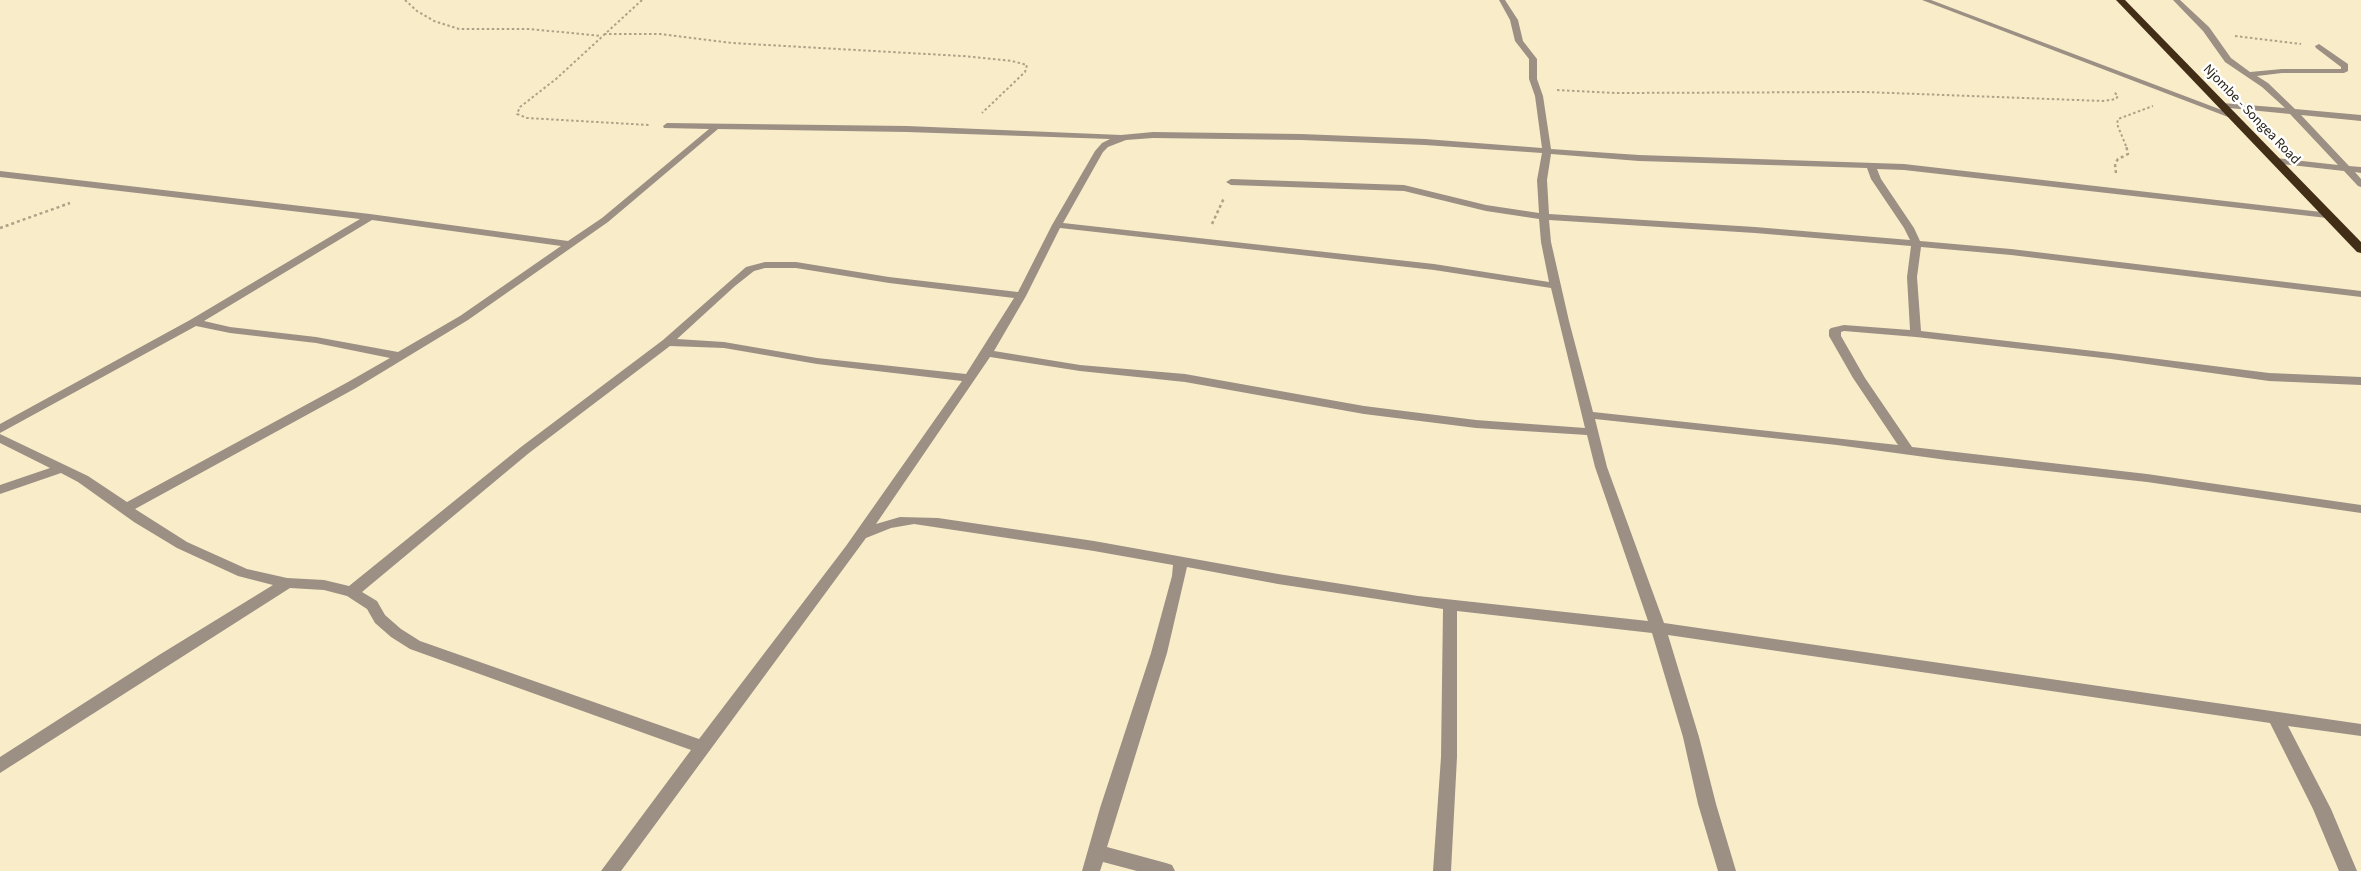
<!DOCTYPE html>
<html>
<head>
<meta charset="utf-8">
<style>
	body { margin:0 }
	canvas { display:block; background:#f9ecc8 }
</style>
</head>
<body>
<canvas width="2361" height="871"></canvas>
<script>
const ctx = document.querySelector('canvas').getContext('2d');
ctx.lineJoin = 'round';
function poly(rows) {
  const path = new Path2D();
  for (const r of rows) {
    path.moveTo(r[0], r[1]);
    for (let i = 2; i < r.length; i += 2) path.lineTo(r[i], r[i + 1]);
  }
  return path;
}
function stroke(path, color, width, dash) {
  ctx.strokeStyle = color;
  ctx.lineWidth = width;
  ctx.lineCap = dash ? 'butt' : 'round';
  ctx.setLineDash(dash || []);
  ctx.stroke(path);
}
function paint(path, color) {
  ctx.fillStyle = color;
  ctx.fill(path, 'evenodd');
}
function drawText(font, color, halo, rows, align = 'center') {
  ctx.font = font + ' "Source Sans 3",sans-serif';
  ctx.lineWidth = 5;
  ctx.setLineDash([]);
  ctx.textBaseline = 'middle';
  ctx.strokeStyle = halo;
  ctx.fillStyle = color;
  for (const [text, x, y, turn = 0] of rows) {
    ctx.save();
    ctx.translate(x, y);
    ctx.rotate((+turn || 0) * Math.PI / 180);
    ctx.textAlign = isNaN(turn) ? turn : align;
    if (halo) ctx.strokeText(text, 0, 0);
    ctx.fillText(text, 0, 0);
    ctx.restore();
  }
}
const pathFar1 = poly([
	[405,0,417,11,434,21,459,29,530,29,601,36],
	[642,0,556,79,520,107,517,114,527,118,649,125],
	[604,34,660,34,732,43,962,56,1012,61,1027,65,1025,72,982,113],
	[2235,36,2301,44],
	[1557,90,1615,93,1865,92,2103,101,2116,99,2118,96,2114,92],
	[2126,146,2117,124,2118,119,2153,106]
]);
const path = poly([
	[2116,173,2115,164,2118,159,2128,154,2126,145],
	[1212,224,1224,198],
	[0,228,70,203]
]);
const minor = poly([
	[1499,0,1505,0,1518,20,1523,41,1537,59,1537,79,1543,96,1551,149,1639,155,1904,164,2330,213,2330,217,2327,218,1904,170,1877,169,1881,179,1914,228,1920,241,2011,249,2361,291,2361,297,2011,255,1921,247,1917,277,1921,331,2111,353,2269,373,2361,377,2361,385,2269,381,2111,359,1916,337,1844,331,1841,332,1841,336,1865,378,1912,447,2147,474,2361,505,2361,513,2147,482,1947,460,1837,445,1595,419,1607,467,1664,623,2361,724,2361,736,2288,726,2331,809,2357,871,2339,871,2313,809,2270,723,1668,635,1699,737,1716,804,1736,871,1718,871,1698,804,1683,737,1652,633,1457,611,1457,757,1451,871,1433,871,1441,757,1443,609,1278,584,1187,567,1167,653,1107,847,1166,863,1172,865,1175,871,1137,871,1103,862,1100,871,1082,871,1100,808,1151,653,1172,576,1173,565,1094,551,914,524,891,528,866,538,621,871,601,871,691,750,410,649,391,637,375,623,367,609,347,596,324,590,290,588,0,773,0,757,159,655,273,585,238,576,177,548,134,522,78,482,61,473,0,494,0,485,50,468,0,443,0,434,88,476,127,502,348,382,390,358,316,343,230,333,196,326,0,433,0,424,190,320,360,219,0,177,0,171,370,214,568,241,602,218,709,129,664,128,663,126,667,123,907,126,1121,135,1153,132,1301,134,1425,139,1542,148,1535,96,1529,79,1529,59,1515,41,1510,20,1499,0],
	[718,129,907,132,1110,139,1102,143,1095,151,1052,225,1018,292,889,277,796,262,765,262,746,267,663,340,521,447,349,586,324,580,287,578,247,569,187,542,135,509,356,388,468,320,608,222,718,129],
	[1153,138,1301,140,1425,145,1542,153,1537,180,1539,213,1486,205,1404,185,1231,179,1226,182,1231,185,1404,191,1486,211,1539,219,1541,242,1549,282,1434,264,1063,223,1103,152,1108,147,1126,140,1153,138],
	[1551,154,1639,161,1867,168,1871,179,1904,228,1910,240,1755,227,1549,214,1547,180,1551,154],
	[372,220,561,246,460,316,398,352,316,337,230,327,204,321,372,220],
	[1549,220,1755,233,1911,246,1907,277,1910,330,1844,325,1831,328,1829,330,1829,336,1853,378,1898,445,1593,412,1569,321,1551,242,1549,220],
	[1060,228,1434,270,1551,288,1585,428,1476,420,1364,406,1185,374,1080,365,994,351,1026,296,1060,228],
	[765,268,796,268,889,283,1014,298,966,374,817,358,724,342,677,339,735,286,754,271,765,268],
	[670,346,724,348,817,364,962,381,846,546,699,739,420,641,401,629,385,615,377,601,362,592,529,453,670,346],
	[990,357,1080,371,1185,382,1364,414,1476,428,1587,435,1595,467,1648,621,1418,596,1278,574,1094,541,938,518,900,517,876,524,990,357],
	[1922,0,1931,0,2235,115,2228,117,1922,0],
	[2173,0,2180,0,2209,27,2231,58,2250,72,2282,69,2341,69,2341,67,2316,48,2315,46,2319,44,2348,64,2348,71,2344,73,2282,73,2257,76,2268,83,2295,109,2361,115,2361,121,2301,115,2349,166,2361,167,2361,173,2355,172,2361,179,2361,187,2358,186,2344,171,2273,163,2272,161,2276,158,2338,165,2290,114,2219,107,2219,103,2222,103,2285,108,2262,87,2225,62,2203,31,2173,0]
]);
const highway = poly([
	[2116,0,2125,0,2361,242,2361,253,2357,252,2116,0]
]);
const farStreetnames = [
	["Njombe - Songea Road",2251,115,46]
];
stroke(pathFar1, '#aca287', 2, [2.5, 2.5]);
stroke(path, '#aca287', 2.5, [3, 3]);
paint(minor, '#9c9085');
paint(highway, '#422d16');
drawText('14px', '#2b2619', '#fff', farStreetnames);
</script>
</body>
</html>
